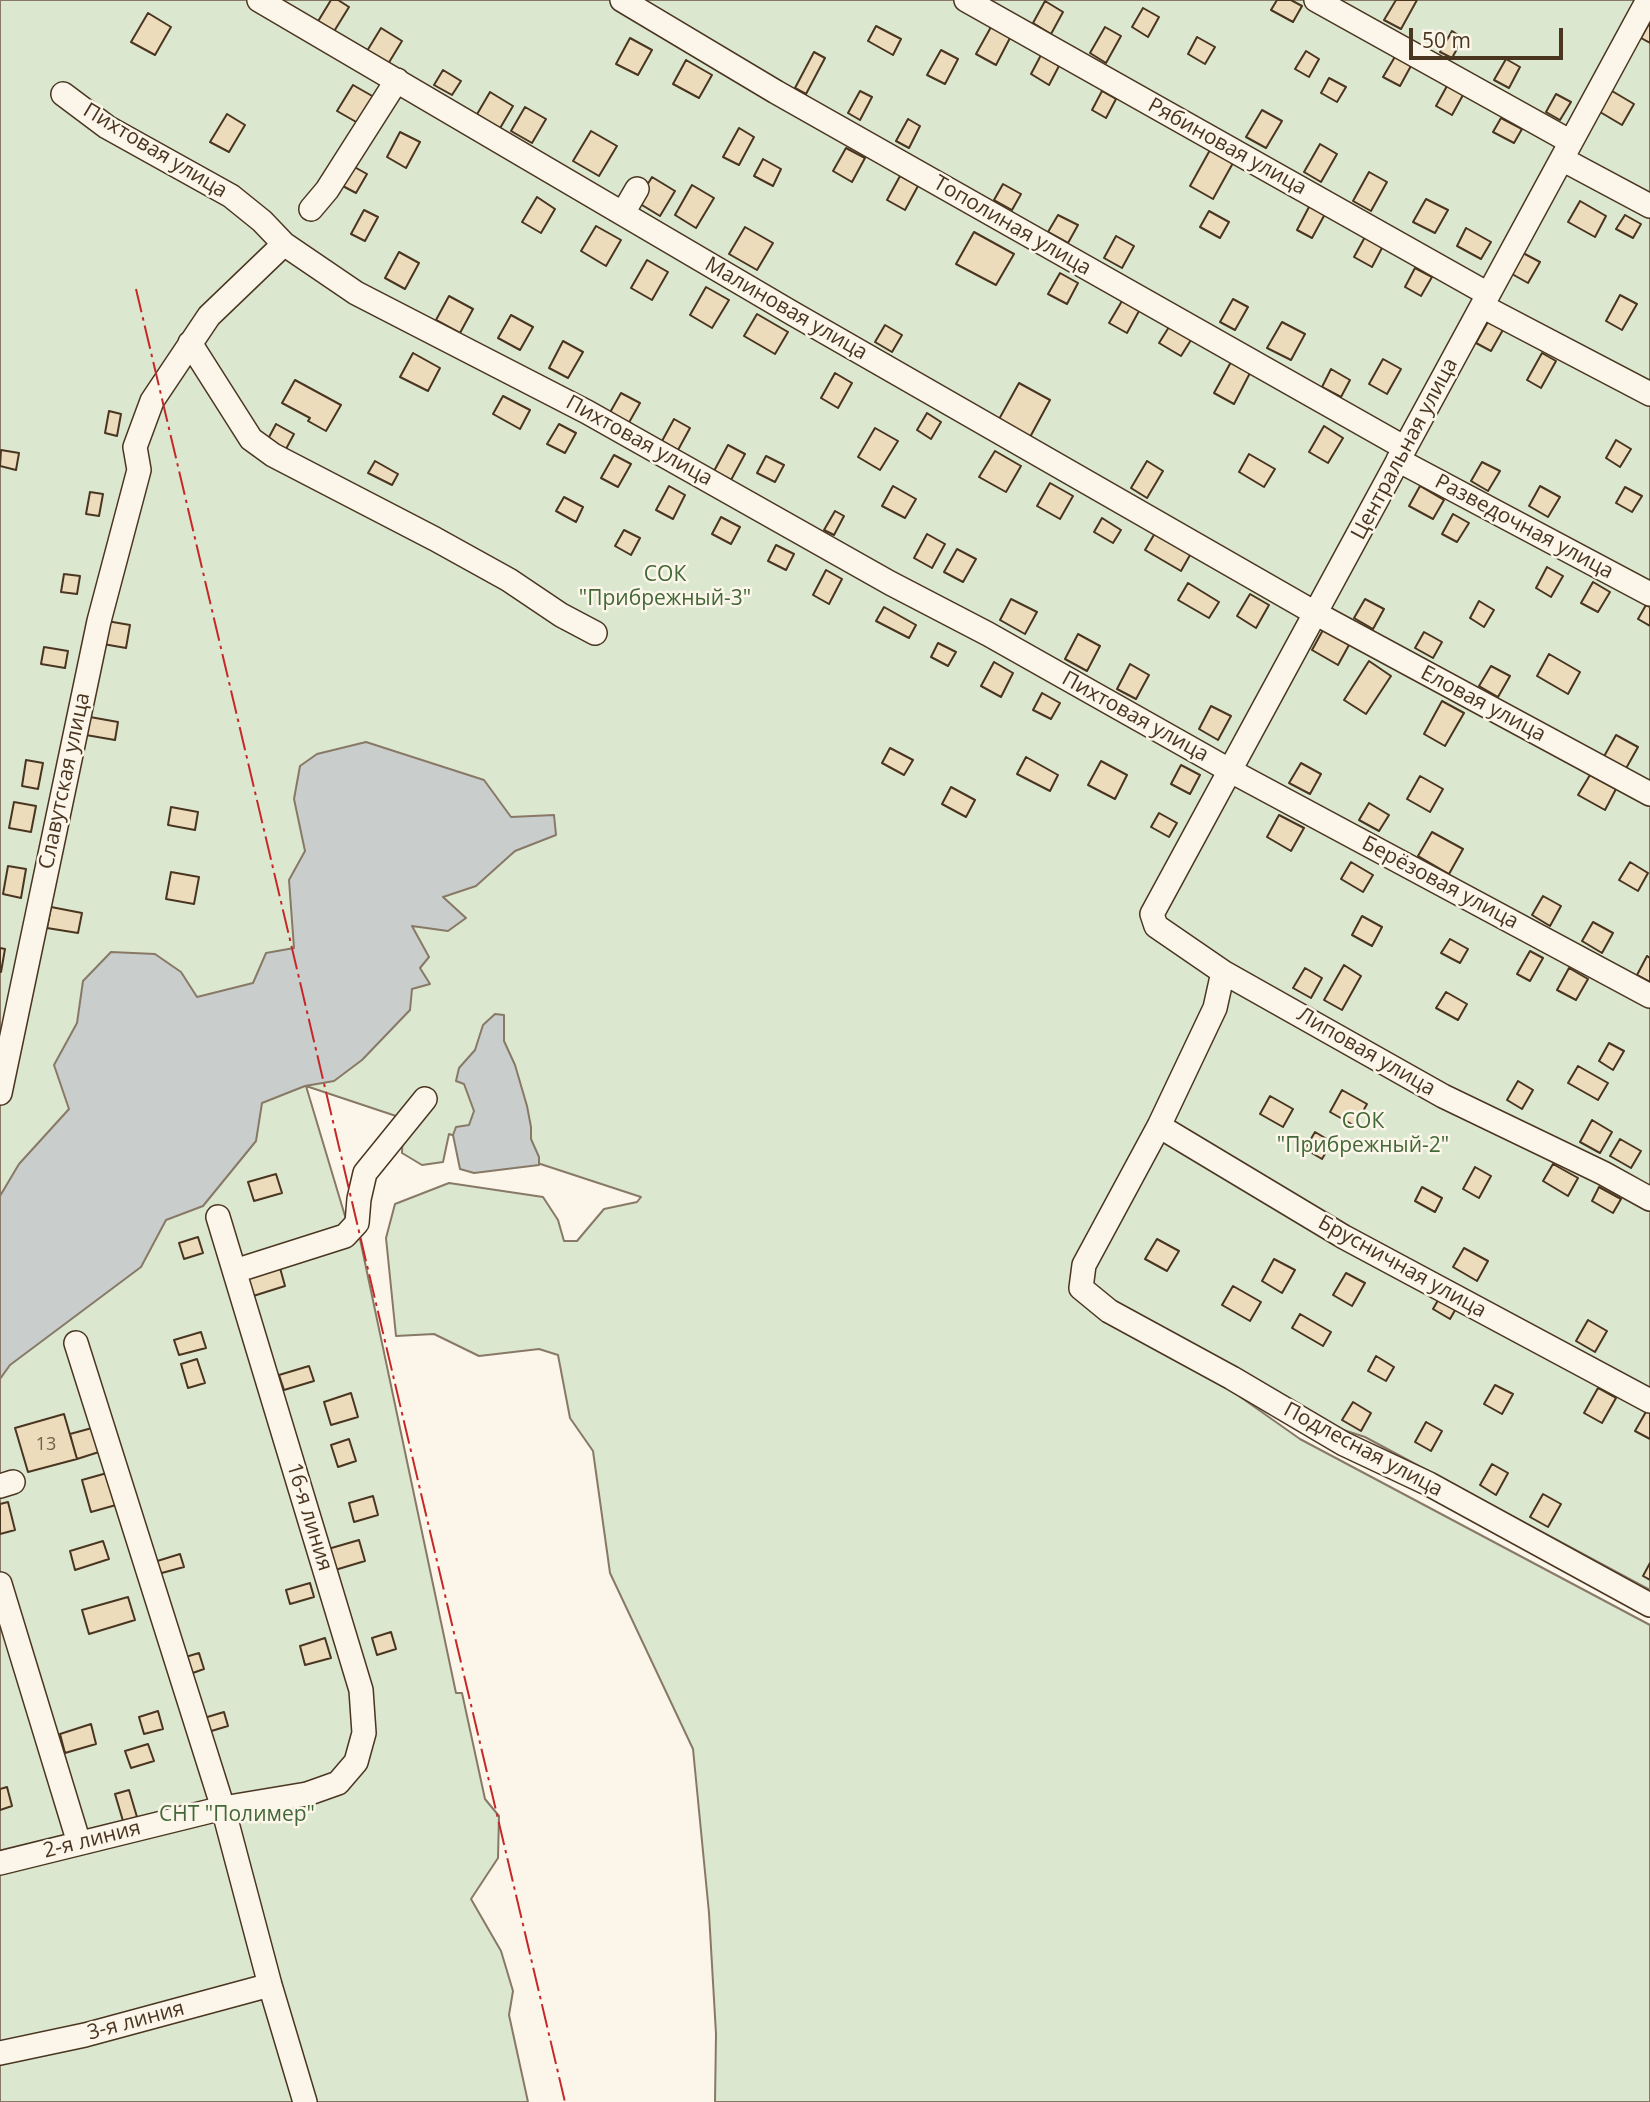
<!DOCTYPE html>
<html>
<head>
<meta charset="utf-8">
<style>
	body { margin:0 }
	#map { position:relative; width:1650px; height:2102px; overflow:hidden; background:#fbf6e9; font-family:"Open Sans",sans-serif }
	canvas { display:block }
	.scale { position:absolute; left:1409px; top:28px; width:154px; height:32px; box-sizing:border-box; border:4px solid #4a3520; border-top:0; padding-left:9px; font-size:21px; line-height:24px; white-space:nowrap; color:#4a3520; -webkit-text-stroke:5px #fbf6e9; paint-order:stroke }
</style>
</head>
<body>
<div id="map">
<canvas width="1650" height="2102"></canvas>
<div class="scale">50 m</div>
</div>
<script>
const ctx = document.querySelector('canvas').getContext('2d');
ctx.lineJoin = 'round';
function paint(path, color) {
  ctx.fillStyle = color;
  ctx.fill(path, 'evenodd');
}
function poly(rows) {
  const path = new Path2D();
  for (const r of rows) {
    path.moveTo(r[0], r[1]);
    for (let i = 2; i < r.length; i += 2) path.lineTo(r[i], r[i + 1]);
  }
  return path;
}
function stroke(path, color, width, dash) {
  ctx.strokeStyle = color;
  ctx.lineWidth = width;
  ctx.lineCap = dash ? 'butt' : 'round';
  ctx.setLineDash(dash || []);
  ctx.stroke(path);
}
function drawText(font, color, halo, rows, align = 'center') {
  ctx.font = font + ' "Open Sans",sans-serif';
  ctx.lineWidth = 5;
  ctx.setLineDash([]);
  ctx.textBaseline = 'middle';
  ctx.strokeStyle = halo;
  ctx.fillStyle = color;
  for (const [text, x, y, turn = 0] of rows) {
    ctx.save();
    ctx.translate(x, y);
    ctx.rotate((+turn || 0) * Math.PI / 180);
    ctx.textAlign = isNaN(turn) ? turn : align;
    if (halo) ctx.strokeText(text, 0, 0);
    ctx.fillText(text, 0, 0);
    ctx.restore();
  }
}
const green = poly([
	[0,0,1650,0,1650,1590,1365,1437,1239,1396,1300,1439,1650,1625,1650,2102,715,2102,716,2034,709,1913,693,1749,610,1573,593,1451,570,1418,558,1355,539,1349,479,1356,434,1334,396,1336,386,1238,395,1204,449,1183,543,1197,558,1220,564,1241,577,1241,604,1209,637,1202,641,1197,449,1134,443,1162,422,1165,402,1153,403,1130,411,1121,306,1086,348,1226,360,1239,456,1693,462,1693,485,1799,499,1816,498,1858,471,1899,501,1951,513,1991,509,2015,528,2102,0,2102,0,0]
]);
const water = poly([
	[366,742,484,780,511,817,554,815,556,835,515,851,476,886,443,897,466,918,448,931,412,926,429,957,420,968,430,984,412,989,410,1010,362,1060,334,1081,305,1086,262,1103,256,1141,203,1206,166,1220,141,1267,10,1365,0,1379,0,1196,19,1164,69,1109,54,1065,77,1023,83,981,111,952,155,954,181,972,197,997,253,983,266,953,294,948,289,880,305,851,294,799,300,766,317,754,366,742],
	[495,1014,504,1015,504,1041,515,1065,527,1106,531,1127,531,1139,539,1157,539,1165,474,1173,460,1169,453,1135,456,1127,469,1125,474,1111,464,1084,456,1081,459,1068,475,1050,483,1025,495,1014]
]);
const building = poly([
	[331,0,338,0,349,7,333,33,317,23,331,0],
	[1277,0,1291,0,1302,6,1293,22,1271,10,1277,0],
	[1396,0,1417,0,1401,29,1384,20,1396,0],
	[1045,1,1063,12,1051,34,1033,23,1045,1],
	[1143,8,1159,17,1148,37,1132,27,1143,8],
	[148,13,171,27,155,55,131,42,148,13],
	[1650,22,1650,43,1641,38,1650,22],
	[876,26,901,39,893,55,868,41,876,26],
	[991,27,1010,38,996,65,976,54,991,27],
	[1105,27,1121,36,1106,63,1090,53,1105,27],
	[381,28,402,41,388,64,367,51,381,28],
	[1452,31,1463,38,1452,58,1440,52,1452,31],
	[1197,37,1215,47,1205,64,1188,54,1197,37],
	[630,38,652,50,638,75,616,64,630,38],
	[941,50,958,59,945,84,927,75,941,50],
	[1306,51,1319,59,1309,77,1295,69,1306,51],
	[814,52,825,58,806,94,795,88,814,52],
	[1041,55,1059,66,1049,85,1031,74,1041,55],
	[1396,55,1412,64,1400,86,1383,77,1396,55],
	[1506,59,1520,67,1509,88,1494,80,1506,59],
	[686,60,712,75,699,98,673,84,686,60],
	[443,70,461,81,452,95,434,85,443,70],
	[1329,78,1346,87,1337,102,1321,93,1329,78],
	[353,85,374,97,358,123,337,111,353,85],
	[1447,86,1463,95,1452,115,1436,106,1447,86],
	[860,91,872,97,860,120,848,113,860,91],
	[1102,91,1116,99,1106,118,1092,110,1102,91],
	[1612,91,1634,104,1622,125,1600,112,1612,91],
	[490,92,513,106,499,130,476,116,490,92],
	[1556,94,1571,102,1560,120,1546,112,1556,94],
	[525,107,546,119,532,143,511,131,525,107],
	[1262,110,1282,121,1266,148,1246,137,1262,110],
	[227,114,245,125,229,152,210,142,227,114],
	[1501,118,1522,129,1514,143,1493,132,1501,118],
	[908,119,920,126,909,148,896,141,908,119],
	[739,128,754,137,739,165,723,157,739,128],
	[591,131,617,146,599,176,573,161,591,131],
	[400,132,420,142,406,168,387,157,400,132],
	[1320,144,1337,154,1321,182,1304,172,1320,144],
	[846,148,865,158,852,182,833,171,846,148],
	[1210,150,1233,163,1213,199,1190,186,1210,150],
	[763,159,781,169,773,186,754,176,763,159],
	[349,164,367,174,356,193,339,184,349,164],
	[1369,172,1387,182,1371,211,1353,201,1369,172],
	[900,176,918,186,905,210,887,200,900,176],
	[652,177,675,191,660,216,637,202,652,177],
	[1003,184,1021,194,1012,210,994,200,1003,184],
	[692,185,714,198,696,228,675,215,692,185],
	[537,197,555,209,541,233,522,222,537,197],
	[1426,199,1448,210,1435,233,1413,222,1426,199],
	[1580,201,1606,216,1595,237,1568,222,1580,201],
	[1310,205,1325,214,1312,238,1297,230,1310,205],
	[364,210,378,217,365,241,351,234,364,210],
	[1209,211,1229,222,1220,238,1200,227,1209,211],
	[1058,215,1078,225,1068,243,1048,232,1058,215],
	[1625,215,1641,224,1633,238,1616,229,1625,215],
	[596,226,621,240,606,266,581,251,596,226],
	[745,227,773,243,757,270,729,254,745,227],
	[1466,228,1491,242,1481,259,1457,246,1466,228],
	[974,232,1014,254,996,285,956,264,974,232],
	[1116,236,1134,246,1122,268,1104,258,1116,236],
	[1365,237,1383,246,1372,267,1354,257,1365,237],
	[399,252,419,263,405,289,385,278,399,252],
	[1523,253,1540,262,1528,283,1512,274,1523,253],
	[647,260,668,272,652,300,631,288,647,260],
	[1415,268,1432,277,1421,296,1405,287,1415,268],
	[1060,273,1078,283,1067,304,1048,294,1060,273],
	[706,287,729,300,712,328,690,315,706,287],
	[1620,295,1637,304,1622,330,1606,321,1620,295],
	[449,296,473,309,460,333,436,320,449,296],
	[1233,299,1248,307,1235,330,1220,322,1233,299],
	[1122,301,1139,311,1127,333,1109,323,1122,301],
	[757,314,788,332,775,354,744,336,757,314],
	[511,315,533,327,520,350,498,338,511,315],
	[1489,320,1504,328,1491,351,1476,343,1489,320],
	[1282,322,1305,334,1291,360,1267,348,1282,322],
	[885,325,902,335,892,352,875,342,885,325],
	[1169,327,1191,340,1181,356,1159,343,1169,327],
	[563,341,583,352,568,378,549,368,563,341],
	[413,353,440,368,428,391,400,377,413,353],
	[1542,353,1556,361,1541,388,1527,380,1542,353],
	[1383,359,1401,369,1387,394,1369,384,1383,359],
	[1231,362,1250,373,1234,404,1214,393,1231,362],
	[1331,369,1350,380,1341,397,1322,387,1331,369],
	[835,373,852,383,838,408,821,398,835,373],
	[295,380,341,405,326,431,308,421,310,418,282,403,295,380],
	[1019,383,1050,400,1029,439,998,421,1019,383],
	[621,393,640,403,627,426,608,416,621,393],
	[503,396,530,410,520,429,493,414,503,396],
	[109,411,121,414,117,436,105,433,109,411],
	[927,413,941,422,931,439,917,430,927,413],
	[674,419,690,428,678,450,662,441,674,419],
	[276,424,294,434,286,449,268,439,276,424],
	[559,424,576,433,565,453,547,444,559,424],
	[1324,426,1343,438,1328,463,1309,452,1324,426],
	[875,428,898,441,880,470,858,457,875,428],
	[1616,440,1631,449,1620,467,1606,458,1616,440],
	[728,445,745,454,731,480,714,471,728,445],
	[1,450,19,453,16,470,0,466,1,450],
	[995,451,1021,466,1006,492,979,477,995,451],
	[1249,454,1275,469,1264,487,1239,472,1249,454],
	[614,455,631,464,618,487,601,478,614,455],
	[766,456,784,465,775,482,757,473,766,456],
	[375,461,398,474,392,485,368,473,375,461],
	[1147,461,1163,471,1147,498,1131,488,1147,461],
	[1482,462,1500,471,1488,491,1471,481,1482,462],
	[1050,483,1073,496,1060,519,1037,506,1050,483],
	[669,486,685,495,673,519,656,510,669,486],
	[893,486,916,499,905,518,882,506,893,486],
	[1420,486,1444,500,1433,519,1409,506,1420,486],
	[1540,486,1560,497,1548,517,1529,506,1540,486],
	[1625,487,1642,496,1632,512,1616,503,1625,487],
	[90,492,103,494,99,516,86,514,90,492],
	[564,497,583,507,576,522,556,511,564,497],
	[835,511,844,516,834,535,824,530,835,511],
	[1453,514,1469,523,1457,542,1442,534,1453,514],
	[721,517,740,527,731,544,712,534,721,517],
	[1102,518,1121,530,1113,543,1094,532,1102,518],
	[1158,528,1194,548,1181,571,1145,550,1158,528],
	[624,530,640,538,631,555,615,546,624,530],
	[927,534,945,544,932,568,914,558,927,534],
	[776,545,794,554,786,570,768,561,776,545],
	[957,549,976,559,963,582,944,572,957,549],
	[1547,567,1563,576,1551,597,1536,588,1547,567],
	[826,570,842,579,829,604,813,595,826,570],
	[64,574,80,576,77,594,61,592,64,574],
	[1593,582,1610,592,1598,612,1581,603,1593,582],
	[1188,583,1219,602,1209,618,1178,600,1188,583],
	[1250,594,1269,605,1256,628,1237,616,1250,594],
	[1011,599,1037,612,1025,634,1000,620,1011,599],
	[1365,599,1384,609,1373,629,1354,618,1365,599],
	[1479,601,1494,610,1484,627,1470,618,1479,601],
	[1646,605,1650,607,1650,626,1638,619,1646,605],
	[884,607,916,625,909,638,876,621,884,607],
	[107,621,130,625,126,648,103,644,107,621],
	[1323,630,1349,645,1338,665,1312,650,1323,630],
	[1424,632,1442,642,1433,658,1415,648,1424,632],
	[1078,634,1100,646,1087,671,1065,659,1078,634],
	[938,643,956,652,948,666,931,657,938,643],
	[44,647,68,651,65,668,41,664,44,647],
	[1549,654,1580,672,1568,694,1537,676,1549,654],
	[1369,661,1391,676,1366,714,1344,700,1369,661],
	[994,662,1013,673,1001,697,981,686,994,662],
	[1130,664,1149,675,1136,699,1117,689,1130,664],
	[1491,666,1510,676,1498,697,1479,686,1491,666],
	[1042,693,1060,703,1051,719,1033,710,1042,693],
	[1442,701,1464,713,1445,746,1424,734,1442,701],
	[1211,706,1231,716,1218,740,1199,729,1211,706],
	[90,717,118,722,115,740,86,735,90,717],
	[1616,735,1638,747,1624,772,1602,760,1616,735],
	[890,748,913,760,904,775,882,763,890,748],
	[1026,757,1058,775,1050,791,1017,774,1026,757],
	[26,760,43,763,38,789,22,786,26,760],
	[1101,761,1127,775,1115,799,1088,785,1101,761],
	[1301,763,1321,774,1310,794,1289,783,1301,763],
	[1181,765,1200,775,1190,794,1171,784,1181,765],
	[1590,775,1616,789,1605,810,1578,795,1590,775],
	[1420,776,1443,789,1430,812,1407,799,1420,776],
	[951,787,975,800,966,817,942,804,951,787],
	[14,802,36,806,31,832,9,828,14,802],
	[1369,803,1389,815,1379,831,1359,820,1369,803],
	[171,807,198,812,195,830,168,825,171,807],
	[1159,813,1177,823,1169,837,1151,827,1159,813],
	[1279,815,1304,828,1291,851,1267,837,1279,815],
	[1432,832,1463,849,1449,874,1418,856,1432,832],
	[1351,862,1373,875,1363,892,1341,879,1351,862],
	[1630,862,1648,873,1638,891,1619,880,1630,862],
	[8,866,26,869,21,898,3,894,8,866],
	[171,872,199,877,194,904,166,899,171,872],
	[1543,896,1561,906,1550,926,1532,915,1543,896],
	[51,907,82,913,78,933,47,928,51,907],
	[1362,916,1382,927,1372,946,1352,935,1362,916],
	[1593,922,1613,933,1602,953,1582,941,1593,922],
	[1450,939,1468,949,1460,963,1441,953,1450,939],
	[0,948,5,949,1,972,0,972,0,948],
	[1530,951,1543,958,1530,981,1517,974,1530,951],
	[1647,956,1650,958,1650,982,1637,975,1647,956],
	[1344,965,1361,976,1342,1010,1324,1000,1344,965],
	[1305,968,1322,978,1311,998,1293,988,1305,968],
	[1569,968,1588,979,1576,1000,1557,990,1569,968],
	[1446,992,1467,1004,1458,1020,1436,1008,1446,992],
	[1609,1043,1624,1051,1613,1070,1599,1061,1609,1043],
	[1578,1066,1608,1083,1598,1100,1568,1083,1578,1066],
	[1518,1081,1533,1090,1522,1109,1507,1100,1518,1081],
	[1342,1090,1367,1104,1355,1126,1330,1112,1342,1090],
	[1270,1096,1293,1109,1283,1127,1260,1114,1270,1096],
	[1592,1120,1612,1132,1600,1153,1580,1142,1592,1120],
	[1315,1132,1332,1142,1322,1159,1305,1149,1315,1132],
	[1620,1139,1641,1151,1631,1168,1610,1156,1620,1139],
	[1553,1164,1578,1178,1568,1196,1543,1181,1553,1164],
	[1475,1167,1491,1176,1479,1198,1463,1189,1475,1167],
	[276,1174,282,1193,254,1201,248,1182,276,1174],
	[1422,1187,1442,1198,1435,1212,1415,1201,1422,1187],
	[1599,1187,1621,1199,1613,1213,1592,1201,1599,1187],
	[198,1237,203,1253,184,1259,179,1243,198,1237],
	[1157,1239,1179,1251,1167,1271,1145,1259,1157,1239],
	[1464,1248,1488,1261,1477,1281,1453,1267,1464,1248],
	[1274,1259,1295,1270,1282,1293,1262,1281,1274,1259],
	[280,1268,285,1286,250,1297,245,1278,280,1268],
	[1346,1273,1365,1283,1352,1306,1333,1295,1346,1273],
	[1233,1286,1261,1302,1250,1321,1222,1305,1233,1286],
	[1441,1295,1458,1305,1450,1319,1433,1309,1441,1295],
	[1300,1314,1331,1332,1323,1346,1292,1328,1300,1314],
	[1588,1320,1607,1331,1595,1352,1576,1341,1588,1320],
	[201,1332,206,1348,179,1355,174,1340,201,1332],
	[1376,1356,1394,1367,1386,1381,1368,1371,1376,1356],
	[197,1359,205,1383,188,1388,181,1364,197,1359],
	[309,1366,314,1381,284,1390,279,1375,309,1366],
	[1495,1385,1513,1394,1502,1414,1484,1404,1495,1385],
	[1598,1388,1616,1398,1602,1423,1584,1413,1598,1388],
	[351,1393,358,1417,331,1425,324,1402,351,1393],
	[1353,1402,1371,1413,1361,1431,1342,1420,1353,1402],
	[1647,1410,1650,1412,1650,1439,1635,1431,1647,1410],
	[64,1414,77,1459,28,1472,15,1428,64,1414],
	[1426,1422,1442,1431,1431,1451,1415,1442,1426,1422],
	[92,1428,99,1452,77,1459,70,1434,92,1428],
	[349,1439,356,1461,338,1467,331,1445,349,1439],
	[1492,1464,1508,1473,1496,1495,1480,1485,1492,1464],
	[107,1473,116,1505,91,1512,82,1480,107,1473],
	[1543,1494,1561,1504,1548,1527,1530,1517,1543,1494],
	[373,1496,378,1515,354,1522,349,1503,373,1496],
	[8,1502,15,1530,0,1534,0,1504,8,1502],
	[359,1540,365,1561,335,1570,328,1549,359,1540],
	[103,1541,109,1559,75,1570,70,1551,103,1541],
	[180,1554,184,1567,158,1574,154,1562,180,1554],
	[1650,1563,1650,1580,1643,1576,1650,1563],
	[310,1583,314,1597,290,1604,286,1590,310,1583],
	[128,1597,135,1620,89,1634,82,1610,128,1597],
	[391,1632,396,1649,377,1655,372,1638,391,1632],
	[325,1638,331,1658,305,1665,300,1646,325,1638],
	[199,1653,204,1669,187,1675,182,1658,199,1653],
	[158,1711,163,1729,144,1734,139,1717,158,1711],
	[224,1712,228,1726,208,1732,204,1718,224,1712],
	[91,1724,96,1744,65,1753,60,1734,91,1724],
	[148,1744,154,1761,131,1768,125,1751,148,1744],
	[7,1787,12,1806,0,1810,0,1789,7,1787],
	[129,1790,137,1817,123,1821,115,1794,129,1790]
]);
const minor = poly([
	[259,0,792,313,1315,613,1650,794],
	[622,0,776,92,1405,448],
	[966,0,1488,294],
	[1316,0,1571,142],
	[1648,0,1152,914,1156,926,1223,972,1443,1096,1603,1173,1650,1199],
	[63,94,107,127,231,196,262,221,284,244,356,293,587,412,890,583,988,634,1229,770,1650,996],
	[1562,159,1650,206],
	[311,209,327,190,397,80],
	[623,213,637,189],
	[1482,306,1650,394],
	[190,343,251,439,273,455,435,539,509,580,561,615,595,633],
	[1398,460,1650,594],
	[1223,972,1215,1008,1159,1126,1084,1265,1081,1288,1109,1311,1232,1378,1344,1444,1429,1484,1650,1605],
	[0,1093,99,621,139,470,135,447,152,401,209,316,284,244],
	[1159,1126,1344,1237,1650,1401],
	[235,1271,345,1236,357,1223,359,1199,365,1173,425,1099],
	[76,1343,223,1808,270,1985,305,2102],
	[0,1486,13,1482],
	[0,1584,79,1843],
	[0,1863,223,1808,307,1794,338,1783,356,1762,364,1733,361,1690,218,1217],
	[0,2053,85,2035,270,1985]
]);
const power = poly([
	[136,289,565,2102]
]);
const numberNames = [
	["13",46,1445]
];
const streetNames = [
	["Рябиновая улица",1227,147,29],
	["Пихтовая улица",155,151,31],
	["Тополиная улица",1012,226,30],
	["Малиновая улица",786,309,30],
	["Пихтовая улица",639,441,29],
	["Центральная улица",1405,449,-62],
	["Разведочная улица",1524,527,28],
	["Еловая улица",1483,704,28],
	["Пихтовая улица",1135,717,29],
	["Славутская улица",65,781,-78],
	["Берёзовая улица",1440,883,28],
	["Липовая улица",1366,1052,30],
	["Брусничная улица",1402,1267,29],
	["Подлесная улица",1363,1450,28],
	["16-я линия",309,1517,73],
	["2-я линия",92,1840,-14],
	["3-я линия",136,2021,-15]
];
const parkNames = [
	["СОК",665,575],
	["\"Прибрежный-3\"",665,599],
	["СОК",1363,1122],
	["\"Прибрежный-2\"",1363,1146],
	["СНТ \"Полимер\"",237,1815]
];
paint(green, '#dce7d0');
stroke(green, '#887966', 2);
paint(water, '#c9cecd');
stroke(water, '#887966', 2);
paint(building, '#ecdcbc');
stroke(building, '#4a3520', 2);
stroke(minor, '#4a3520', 26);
stroke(minor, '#fbf6e9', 23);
stroke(power, '#c62828', 2, [24, 5, 3.5, 5]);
drawText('18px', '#725f47', null, numberNames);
drawText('21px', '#4a3520', '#fbf6e9', streetNames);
drawText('21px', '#436837', '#fbf6e9', parkNames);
</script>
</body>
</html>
